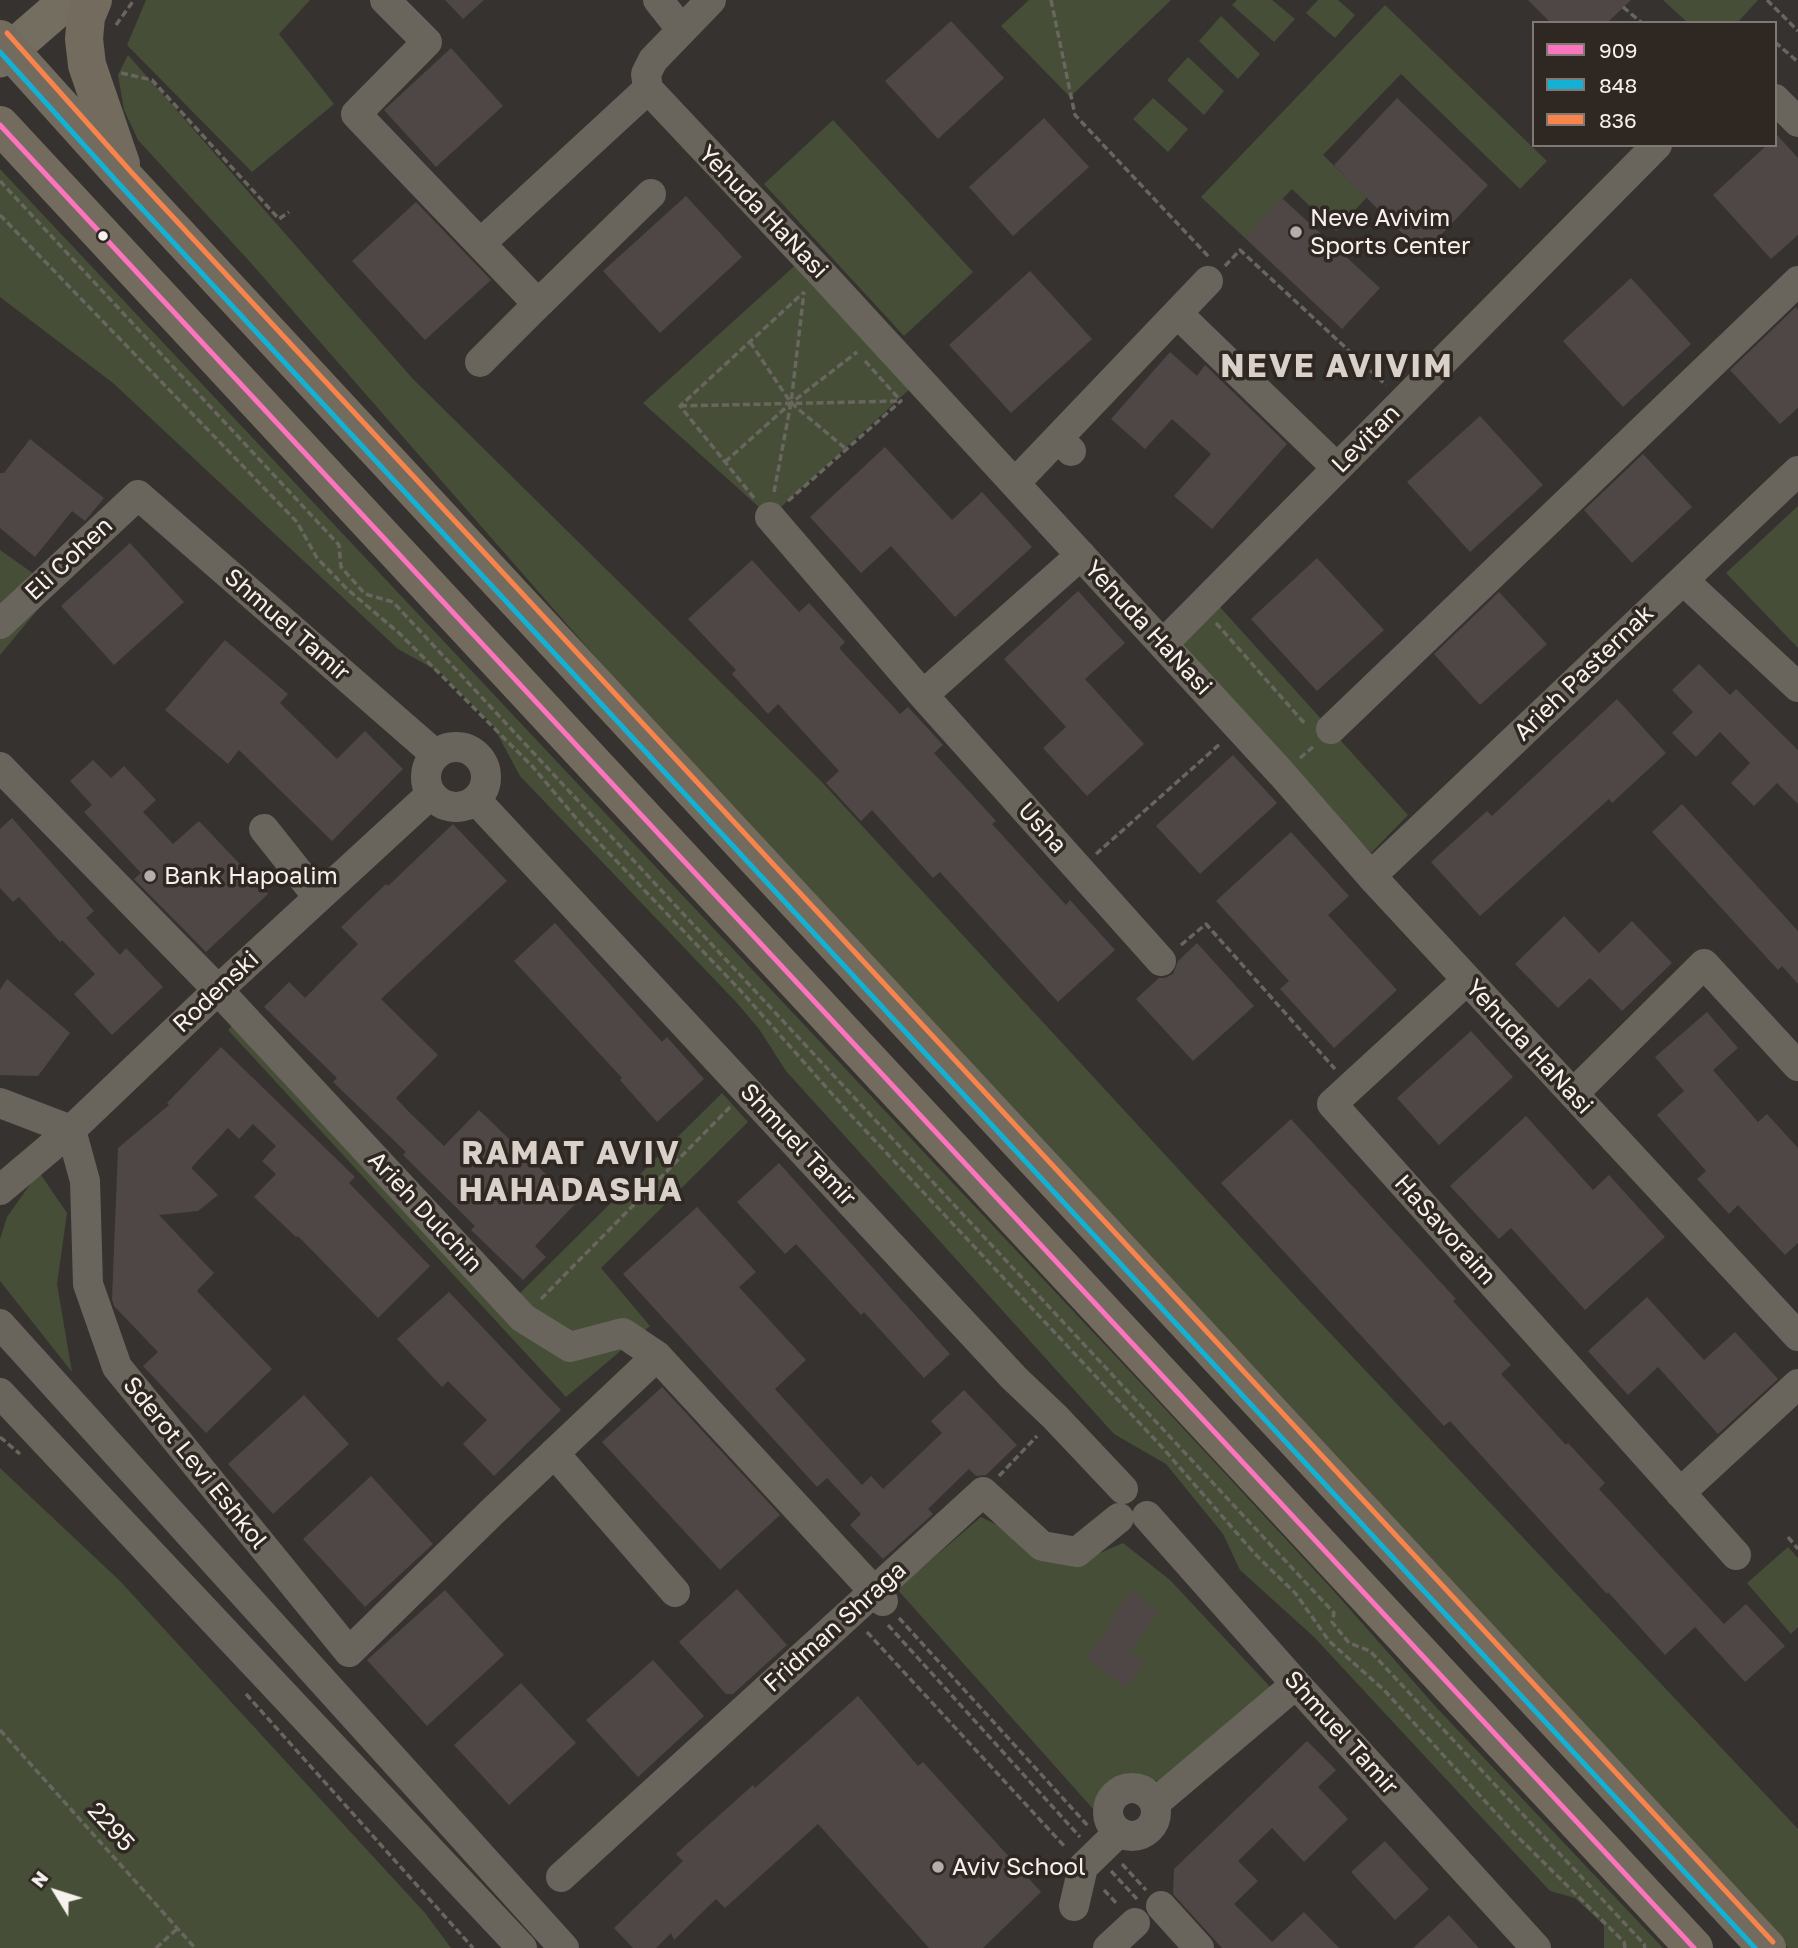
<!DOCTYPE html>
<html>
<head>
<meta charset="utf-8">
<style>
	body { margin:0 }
	#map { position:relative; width:1798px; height:1948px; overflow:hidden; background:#36322f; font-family:"Golos Text",sans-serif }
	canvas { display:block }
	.legend { position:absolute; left:1532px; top:21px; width:245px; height:126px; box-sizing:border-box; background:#2f2722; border:2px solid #7f7874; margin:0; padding:9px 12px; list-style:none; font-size:21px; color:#f7f1ee }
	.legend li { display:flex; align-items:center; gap:14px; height:35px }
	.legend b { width:35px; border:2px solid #7f7874 }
	.north { position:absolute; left:21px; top:1857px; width:70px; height:70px; -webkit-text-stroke:5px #2f2722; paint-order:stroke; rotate:308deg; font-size:19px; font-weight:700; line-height:28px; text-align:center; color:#f7f1ee }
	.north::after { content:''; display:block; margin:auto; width:24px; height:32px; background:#f7f1ee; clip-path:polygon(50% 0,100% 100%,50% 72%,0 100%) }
</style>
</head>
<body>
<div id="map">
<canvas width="1798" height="1948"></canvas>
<ul class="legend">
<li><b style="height:9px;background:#fc73be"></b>909</li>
<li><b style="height:9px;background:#13b2d5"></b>848</li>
<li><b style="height:9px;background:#f8844c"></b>836</li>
</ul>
<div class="north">N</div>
</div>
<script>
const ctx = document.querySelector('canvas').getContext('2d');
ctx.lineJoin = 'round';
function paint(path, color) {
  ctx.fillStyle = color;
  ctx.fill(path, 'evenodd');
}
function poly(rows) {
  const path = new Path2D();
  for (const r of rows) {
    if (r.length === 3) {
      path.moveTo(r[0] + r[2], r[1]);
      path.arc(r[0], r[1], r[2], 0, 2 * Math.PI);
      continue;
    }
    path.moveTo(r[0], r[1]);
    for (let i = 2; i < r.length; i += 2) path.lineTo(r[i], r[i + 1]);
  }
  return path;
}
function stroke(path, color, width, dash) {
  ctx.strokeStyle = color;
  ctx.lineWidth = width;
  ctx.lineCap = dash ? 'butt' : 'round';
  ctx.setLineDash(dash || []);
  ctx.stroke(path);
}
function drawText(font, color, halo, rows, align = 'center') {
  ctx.font = font + ' "Golos Text",sans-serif';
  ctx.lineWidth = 7;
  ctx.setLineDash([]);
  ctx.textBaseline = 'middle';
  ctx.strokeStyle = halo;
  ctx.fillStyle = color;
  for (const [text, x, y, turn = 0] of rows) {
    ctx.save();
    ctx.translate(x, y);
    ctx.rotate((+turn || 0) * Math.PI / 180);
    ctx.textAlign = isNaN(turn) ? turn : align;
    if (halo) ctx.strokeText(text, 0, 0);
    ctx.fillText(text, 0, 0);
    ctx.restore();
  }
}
const green = poly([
	[146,0,310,0,279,34,334,104,252,172,127,45],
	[1029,0,1171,0,1070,97,1001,26],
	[1237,0,1272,0,1295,19,1274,42,1232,5],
	[1318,0,1338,0,1355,15,1335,38,1306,13],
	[1663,0,1758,0,1737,23,1688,23],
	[1385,5,1547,161,1520,189,1401,74,1323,155,1367,197,1336,231,1292,189,1245,238,1201,197],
	[1221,16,1260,54,1238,79,1199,41],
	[128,55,413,379,819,779,1297,1298,1798,1829,1798,1948,1788,1948,759,844,251,263,138,140,124,110,118,75],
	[1188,57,1224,91,1204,115,1167,80],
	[1153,98,1188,129,1168,152,1133,119],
	[833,120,973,272,904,336,764,184],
	[0,169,1168,1412,1332,1589,1436,1707,1663,1948,1604,1948,1604,1925,1575,1898,1550,1891,1314,1637,1240,1570,1223,1534,1166,1464,1114,1434,786,1071,759,1029,737,1003,520,776,492,724,441,673,398,649,113,383,0,297],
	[800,261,912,387,770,517,643,403],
	[1798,506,1798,648,1726,573],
	[0,550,55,589,0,655],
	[1219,606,1408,815,1371,853,1178,646],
	[252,1006,520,1293,722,1093,748,1122,601,1268,650,1326,566,1397,228,1030],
	[39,1172,67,1213,57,1284,72,1372,0,1281,0,1239,7,1217],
	[0,1468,120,1581,425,1913,451,1948,0,1948],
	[981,1517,1011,1532,1039,1561,1079,1562,1123,1543,1170,1580,1273,1690,1169,1783,1136,1777,1103,1787,1094,1810,897,1589],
	[1788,1547,1798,1558,1798,1627,1791,1634,1747,1583]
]);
const building = poly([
	[445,0,484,0,463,19],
	[1528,0,1631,0,1607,23,1551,23],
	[951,21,1004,78,938,139,885,81],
	[451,48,503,106,436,167,384,110],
	[1397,98,1488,185,1423,254,1334,165],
	[1044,118,1089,167,1013,236,969,187],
	[1777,135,1798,158,1798,235,1771,259,1713,195,1767,145,1775,145],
	[686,196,742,257,660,333,603,271],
	[1282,198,1380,288,1342,329,1245,238],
	[416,202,491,280,425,340,352,261],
	[1030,271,1092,339,1011,413,949,345],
	[1631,278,1691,344,1623,407,1563,341],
	[1796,307,1798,310,1798,408,1780,424,1730,370],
	[1170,352,1197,376,1205,365,1287,444,1212,529,1174,496,1211,454,1172,419,1145,449,1111,419],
	[1480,416,1543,485,1470,552,1407,482],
	[30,439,104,498,85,521,72,511,35,557,0,528,0,473,4,473],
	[885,447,952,520,982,492,1032,547,955,617,891,546,861,573,810,517],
	[1643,454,1692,507,1632,563,1584,510],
	[130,543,184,602,114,665,61,606],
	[1317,558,1384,630,1317,691,1251,619],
	[752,560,799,612,809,603,845,642,839,648,900,714,908,707,943,745,934,753,996,821,992,824,1066,905,1070,900,1115,950,1058,1002,940,872,933,878,872,810,861,821,826,783,839,771,778,704,768,714,732,674,736,670,688,619],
	[1078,591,1125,643,1085,679,1144,744,1087,796,1043,748,1066,727,1004,659],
	[1499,592,1547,644,1480,705,1434,654],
	[225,640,288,694,280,703,337,759,365,731,403,769,332,841,239,750,228,764,165,710],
	[1699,664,1730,695,1736,689,1798,750,1798,804,1777,783,1754,806,1731,783,1750,763,1720,732,1696,757,1672,733,1693,712,1672,690],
	[1617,699,1666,753,1612,803,1609,799,1480,916,1431,862,1487,811,1492,816],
	[1233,755,1277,803,1200,874,1156,826],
	[93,760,111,778,124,766,156,800,143,812,173,844,199,821,268,894,206,952,134,879,141,873,84,812,92,805,70,781],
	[1682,804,1798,931,1798,984,1782,966,1778,970,1652,832],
	[12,818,94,911,86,918,120,955,126,948,163,987,112,1035,74,994,95,974,62,940,60,942,19,897,13,902,0,888,0,829],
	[453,824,507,881,381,999,438,1055,396,1098,407,1110,444,1146,479,1110,576,1203,535,1246,546,1257,523,1280,471,1230,475,1226,403,1155,406,1152,333,1082,337,1078,264,1007,289,982,305,998,358,944,341,927,386,884,388,886],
	[1291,832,1349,896,1328,915,1397,990,1334,1048,1280,989,1289,981,1216,901],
	[1564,916,1599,953,1632,921,1672,963,1622,1011,1590,978,1558,1008,1515,964],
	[555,923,662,1042,667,1037,704,1079,657,1122,620,1080,622,1078,514,961],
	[1197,943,1254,1006,1193,1061,1136,999,1159,978,1165,978,1173,974,1178,961],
	[7,979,70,1033,38,1076,0,1075,0,990],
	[1707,1012,1738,1048,1713,1070,1758,1122,1767,1114,1798,1148,1798,1243,1785,1255,1738,1205,1729,1214,1697,1179,1706,1171,1657,1115,1684,1091,1655,1057],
	[1471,1031,1513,1077,1439,1145,1397,1098],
	[221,1047,355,1177,349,1183,430,1266,378,1318,298,1236,296,1237,254,1197,276,1174,262,1161,276,1146,253,1124,239,1139,228,1128,191,1168,218,1195,198,1211,159,1215,214,1273,197,1291,272,1369,206,1433,143,1366,158,1352,114,1306,112,1299,118,1148,169,1105,167,1103],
	[1526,1116,1593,1190,1609,1175,1665,1237,1585,1310,1511,1228,1499,1239,1450,1186],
	[1291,1119,1456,1299,1453,1301,1511,1365,1501,1374,1566,1445,1568,1443,1605,1483,1599,1489,1671,1567,1724,1624,1746,1604,1785,1646,1745,1682,1695,1627,1665,1655,1608,1592,1607,1594,1450,1421,1444,1426,1221,1183],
	[779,1163,950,1354,924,1378,864,1312,861,1315,796,1244,785,1254,737,1202],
	[697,1207,756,1272,739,1287,806,1360,775,1389,862,1485,871,1476,883,1489,942,1433,931,1421,964,1390,1017,1445,986,1475,976,1476,969,1469,928,1509,933,1514,883,1559,850,1525,861,1514,827,1478,817,1487,623,1274],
	[449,1292,561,1410,494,1476,463,1444,487,1420,448,1381,442,1387,397,1339],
	[1647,1297,1704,1360,1735,1332,1778,1379,1718,1434,1658,1367,1628,1395,1588,1351],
	[662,1387,780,1515,720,1570,602,1442],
	[304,1395,349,1444,273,1514,228,1464],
	[371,1476,433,1544,365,1607,303,1539],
	[737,1589,787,1645,733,1694,726,1694,679,1642],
	[445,1590,504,1655,427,1726,367,1660],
	[1131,1591,1159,1611,1130,1651,1145,1662,1126,1688,1086,1658,1113,1622,1110,1620],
	[653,1660,704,1716,638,1777,586,1720],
	[521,1683,576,1743,509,1805,454,1745],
	[858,1696,918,1766,923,1762,1041,1892,983,1948,929,1948,818,1824,725,1908,716,1899,674,1940,671,1933,656,1948,633,1948,614,1928,683,1861,676,1854,753,1785,755,1788],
	[1307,1741,1336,1770,1318,1787,1348,1819,1304,1862,1272,1828,1238,1861,1258,1881,1234,1904,1272,1942,1304,1912,1339,1948,1222,1948,1173,1894,1174,1869],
	[1385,1841,1429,1889,1395,1920,1351,1872],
	[1449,1915,1479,1948,1413,1948]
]);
const path = poly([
	[1051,0,1075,115,1209,257],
	[1767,0,1798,31],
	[1623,7,1642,23],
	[116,25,134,0],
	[1775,42,1798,62],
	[121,73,152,80,279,219,289,212],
	[0,181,339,545,341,567,365,594,393,602,1334,1613,1332,1622,1349,1643,1370,1651,1644,1944,1645,1948],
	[0,215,297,522,317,558,347,589,399,633,532,766,581,824,740,990,849,1113,1161,1446,1255,1554,1296,1594,1329,1641,1385,1691,1513,1832,1624,1942,1625,1948],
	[1225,266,1240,250,1386,385],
	[750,342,791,403,846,449],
	[865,361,901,401],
	[680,406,899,401],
	[725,462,791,403,857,352],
	[774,492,791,403,804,292],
	[754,498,680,406,804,292],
	[788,501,902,400],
	[1216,623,1306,725],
	[1300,758,1313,747],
	[1096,854,1221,743],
	[1181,945,1206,924,1335,1069],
	[541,1299,730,1107],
	[0,1437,20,1454],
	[999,1476,1037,1436],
	[1788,1537,1798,1549],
	[899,1618,1089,1827],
	[888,1625,1080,1837],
	[867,1632,1066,1848],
	[246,1694,473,1948],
	[0,1730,195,1948],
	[1122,1864,1146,1890],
	[1111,1871,1137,1899],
	[1104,1890,1118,1905],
	[156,1948,178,1928]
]);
const minor = poly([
	[385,0,427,42,356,114,538,304,651,194],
	[658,0,681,29],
	[648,89,822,274,1282,774,1371,876,1798,1336],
	[648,89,646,74,653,60,711,0],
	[1775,99,1798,122],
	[481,243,648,89],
	[1178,314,1337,468],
	[480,362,538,304],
	[1058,438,1208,281],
	[1015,483,1058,438,1071,451],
	[770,517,923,695,1161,961],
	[1683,580,1798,687],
	[0,624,138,495,436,755],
	[1163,644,1657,145],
	[923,695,1081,555],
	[1331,729,1798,281],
	[456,777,30],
	[0,767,218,990,523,1318,570,1347,623,1333,657,1356,883,1601],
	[476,800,1014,1378,1055,1417,1123,1489],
	[264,829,318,897],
	[1371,876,1798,471],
	[1467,980,1332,1104,1736,1555],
	[1573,1094,1704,964,1798,1066],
	[0,1103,71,1130,85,1181,88,1284,117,1367,349,1652,492,1512,657,1356],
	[0,1190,71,1130,218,990,431,794],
	[0,1324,564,1948],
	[0,1393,522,1948],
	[554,1453,675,1592],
	[1680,1493,1798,1384],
	[1147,1516,1296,1684,1536,1948],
	[1132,1812,24],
	[1155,1803,1296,1684],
	[561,1877,983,1492,1042,1546,1077,1552,1119,1518],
	[1074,1906,1083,1867,1118,1833],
	[1161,1906,1199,1948],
	[1108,1948,1135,1923]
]);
const major = poly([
	[0,59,68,0]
]);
const highway = poly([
	[93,0,86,17,84,39,87,65,121,164],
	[0,39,126,179,1767,1948],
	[0,125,1694,1948]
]);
const bus1 = poly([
	[0,125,1694,1948]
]);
const bus2 = poly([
	[0,52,120,185,1755,1948]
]);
const bus3 = poly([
	[7,33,132,173,1773,1942]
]);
const markers = [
	[1296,232,7,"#b3aeab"],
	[103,236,6,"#f7f1ee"],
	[150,876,7,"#b3aeab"],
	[938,1867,7,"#b3aeab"]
];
const streetNames = [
	["Yehuda HaNasi",763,212,46],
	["Levitan",1366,439,-45],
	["Eli Cohen",69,559,-43],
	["Shmuel Tamir",287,625,41],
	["Yehuda HaNasi",1148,628,47],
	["Arieh Pasternak",1584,673,-44],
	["Usha",1042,828,48],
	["Rodenski",216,992,-43],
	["Yehuda HaNasi",1529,1047,47],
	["Shmuel Tamir",798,1145,47],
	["Arieh Dulchin",425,1212,47],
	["HaSavoraim",1445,1230,48],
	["Sderot Levi Eshkol",195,1463,51],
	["Fridman Shraga",835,1627,-42],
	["Shmuel Tamir",1341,1733,48],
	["2295",111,1827,48]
];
const poiNames = [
	["Neve Avivim",1310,218],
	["Sports Center",1310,246],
	["Bank Hapoalim",164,876],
	["Aviv School",952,1867]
];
const districtNames = [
	["NEVE AVIVIM",1337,367],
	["RAMAT AVIV",571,1154],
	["HAHADASHA",571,1191]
];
paint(green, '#474e38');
paint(building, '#4f4746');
stroke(path, '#69655f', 3.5, [7, 3.5]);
stroke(minor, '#69655d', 30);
stroke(major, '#746e61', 37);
stroke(highway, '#726b5e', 38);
stroke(bus1, '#fc73be', 5);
stroke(bus2, '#13b2d5', 5);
stroke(bus3, '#f8844c', 5);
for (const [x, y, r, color] of markers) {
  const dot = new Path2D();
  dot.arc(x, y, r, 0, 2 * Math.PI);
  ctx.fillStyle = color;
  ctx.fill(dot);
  stroke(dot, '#2f2722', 2.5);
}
drawText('24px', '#f7f1ee', '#2f2722', streetNames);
drawText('24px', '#f7f1ee', '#2f2722', poiNames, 'left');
ctx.letterSpacing = '2px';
drawText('bold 32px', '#dad0ca', '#2f2722', districtNames);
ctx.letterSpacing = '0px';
</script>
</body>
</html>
